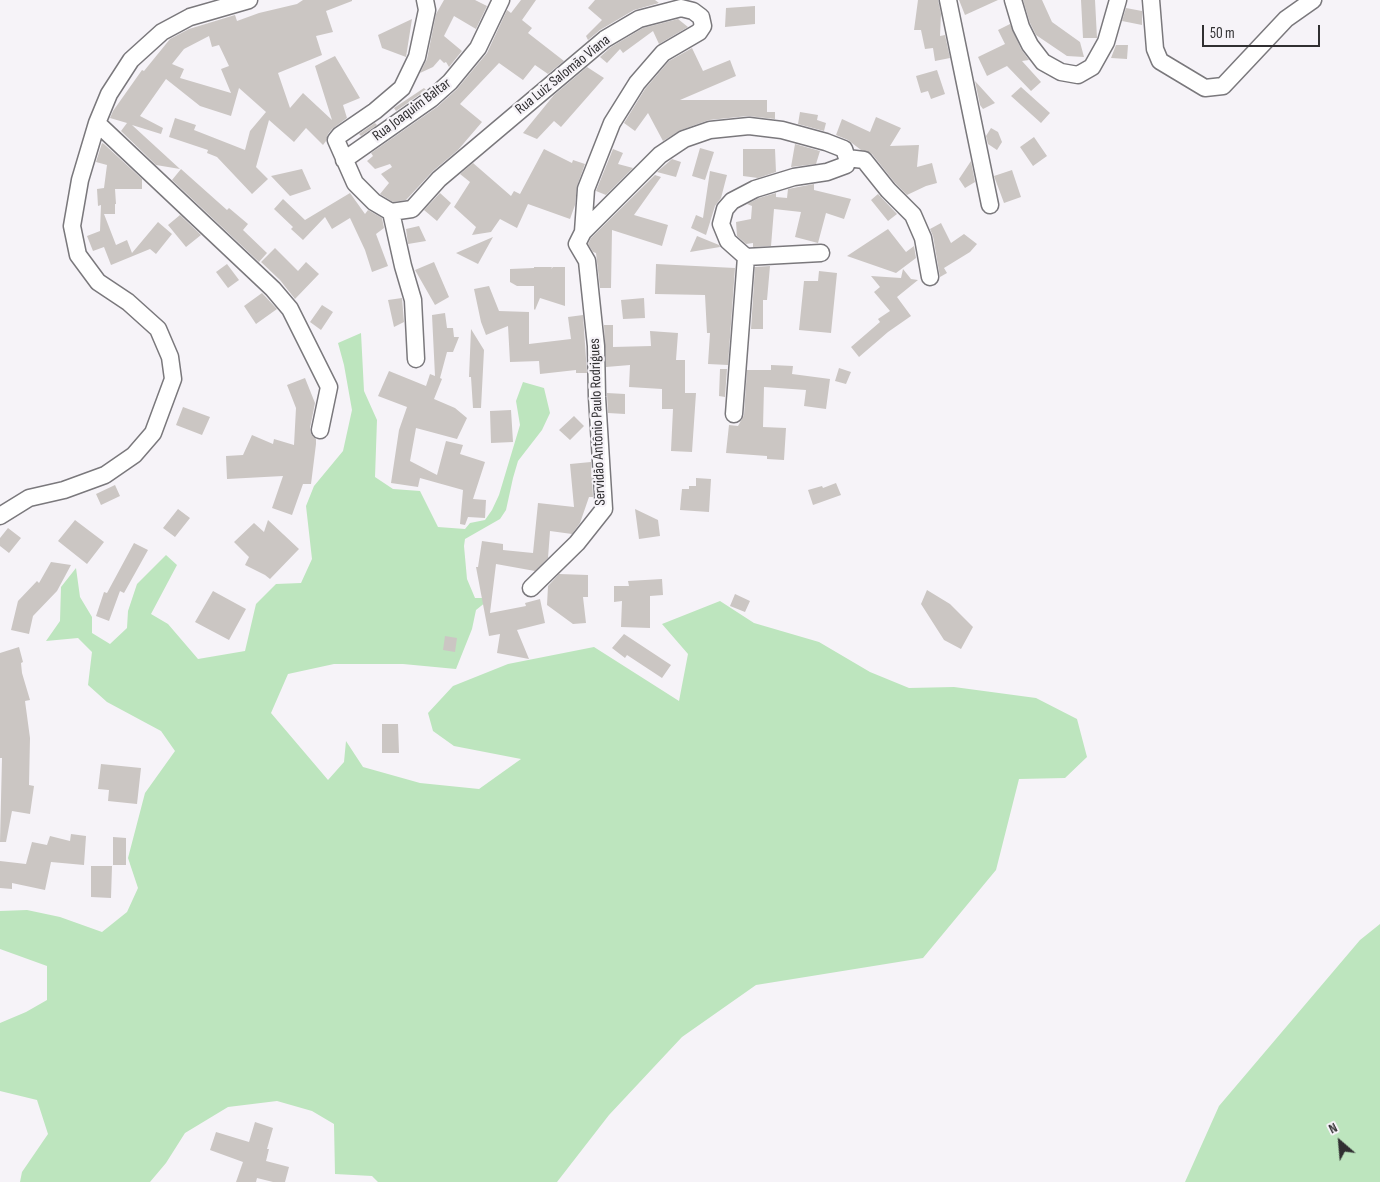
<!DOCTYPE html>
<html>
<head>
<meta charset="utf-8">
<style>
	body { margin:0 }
	#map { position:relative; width:1380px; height:1182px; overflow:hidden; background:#f6f3f8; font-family:"Sofia Sans Condensed",sans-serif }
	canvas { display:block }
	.north { position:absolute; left:1315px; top:1117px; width:50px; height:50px; -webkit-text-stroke:4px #f6f3f8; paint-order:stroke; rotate:333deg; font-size:14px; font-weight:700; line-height:20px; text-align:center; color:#302f31 }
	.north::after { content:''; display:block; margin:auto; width:18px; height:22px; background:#302f31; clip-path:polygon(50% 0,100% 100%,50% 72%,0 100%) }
	.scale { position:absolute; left:1202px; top:25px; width:118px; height:22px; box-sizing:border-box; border:2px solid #302f31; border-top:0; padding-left:6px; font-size:15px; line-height:18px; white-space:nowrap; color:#302f31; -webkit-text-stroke:4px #f6f3f8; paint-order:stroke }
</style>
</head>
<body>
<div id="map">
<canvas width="1380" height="1182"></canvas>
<div class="north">N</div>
<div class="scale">50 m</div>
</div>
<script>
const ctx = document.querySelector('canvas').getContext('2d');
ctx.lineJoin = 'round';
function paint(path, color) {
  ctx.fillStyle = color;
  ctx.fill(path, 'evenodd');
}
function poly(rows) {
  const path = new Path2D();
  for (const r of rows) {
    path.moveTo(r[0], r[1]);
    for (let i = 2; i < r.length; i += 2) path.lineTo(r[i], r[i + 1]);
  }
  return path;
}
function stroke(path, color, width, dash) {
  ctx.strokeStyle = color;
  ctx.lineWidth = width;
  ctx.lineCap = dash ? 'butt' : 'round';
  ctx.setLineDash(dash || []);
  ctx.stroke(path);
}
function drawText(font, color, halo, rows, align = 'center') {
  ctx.font = font + ' "Sofia Sans Condensed",sans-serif';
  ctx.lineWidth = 4.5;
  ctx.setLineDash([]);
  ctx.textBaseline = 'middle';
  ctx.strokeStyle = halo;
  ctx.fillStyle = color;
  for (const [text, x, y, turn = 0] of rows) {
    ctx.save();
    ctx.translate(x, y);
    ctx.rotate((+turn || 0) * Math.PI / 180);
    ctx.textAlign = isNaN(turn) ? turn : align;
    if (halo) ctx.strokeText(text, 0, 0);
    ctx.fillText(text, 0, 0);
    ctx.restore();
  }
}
const green = poly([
	[361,333,364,391,377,420,375,477,393,489,420,491,438,527,465,529,470,523,485,520,492,510,499,495,520,425,516,401,523,382,544,388,550,413,542,430,518,461,513,478,506,510,500,519,465,539,464,546,467,579,475,598,491,598,476,610,472,629,456,669,403,664,334,664,288,674,271,713,328,780,344,762,346,741,363,767,420,783,479,789,521,759,454,746,433,731,428,713,453,686,508,664,594,647,679,701,688,654,662,624,720,601,754,623,819,642,870,672,909,688,954,687,1036,698,1077,719,1087,757,1065,778,1019,779,996,870,923,958,756,985,682,1037,609,1115,557,1182,378,1182,372,1176,335,1174,334,1124,312,1111,277,1101,228,1107,185,1133,166,1163,150,1182,20,1182,22,1172,48,1134,37,1100,0,1091,0,1023,26,1012,47,1000,47,966,0,949,0,911,27,910,60,917,102,932,127,912,138,888,128,858,145,793,175,751,161,731,107,702,88,685,92,652,78,638,46,641,60,621,61,587,76,568,80,597,92,617,92,633,110,644,127,628,128,611,137,584,166,555,177,565,151,614,168,624,198,659,245,651,256,604,276,584,301,583,312,559,306,506,314,486,343,451,352,410,344,365,338,343],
	[1380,924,1380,1182,1185,1182,1219,1106,1360,940]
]);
const building = poly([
	[303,0,352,0,352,1,326,11,333,32,316,36,322,55,278,73,290,108,303,93,332,120,315,66,335,56,360,98,343,105,347,118,332,129,328,134,326,141,323,145,306,128,294,142,269,120,256,167,268,179,252,194,217,157,207,153,208,150,169,137,175,118,196,125,194,130,245,150,250,131,266,112,239,88,231,116,200,106,166,79,140,116,163,128,161,134,132,125,180,169,156,165,121,131,127,123,110,118,113,111,142,70,144,71,170,39,189,29,235,15,237,21,259,13,297,4],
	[209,36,212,47,219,45,229,66,221,69,231,93,180,78,184,69,172,64,184,49],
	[444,0,475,0,487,6,476,29,454,16,444,36,462,51,449,67,446,62,444,63,440,59,433,67,420,73,427,59,436,14],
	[521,0,536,0,522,20,532,28,528,33,564,61,548,74,535,65,523,80,499,63,460,104,482,122,458,150,433,171,406,200,393,202,380,194,389,183,381,174,392,167,390,164,375,169,367,161,373,156,371,153,437,107,457,89,487,53,507,10,511,13],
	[595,0,655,0,659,3,634,10,600,30,588,40,586,36,602,20,588,8],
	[918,0,938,0,941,14,940,36,945,35,950,58,935,61,933,48,925,49,921,30,914,30],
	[959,0,998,0,965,15],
	[1023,0,1042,0,1052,22,1080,42,1084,57,1067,56,1036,35,1030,23],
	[1081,0,1095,0,1097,38,1083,38],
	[755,6,755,24,725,27,726,8],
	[1126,8,1142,11,1142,25,1122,21],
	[412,19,406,57,382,48,378,35],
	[678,19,688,27,659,44,653,31,623,53,620,49,607,63,600,57,611,47,643,28],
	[1010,24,1021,49,1029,60,1022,61,1041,82,1031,91,1007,66,987,76,978,57,1005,44,998,30],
	[1116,45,1128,45,1127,59,1111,58],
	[692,48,703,71,730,60,736,76,680,100,767,100,767,112,775,112,775,119,748,116,709,120,681,130,663,141,648,113,635,131,624,123,645,89,669,61],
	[587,67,604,78,561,127,554,121,537,139,523,133,554,95],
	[937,70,945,94,931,99,928,91,921,93,916,76],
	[975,81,995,103,983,109,980,105],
	[1021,87,1050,113,1041,123,1011,96],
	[424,88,426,90,425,91,396,111,394,108],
	[800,112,818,115,817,120,826,123,824,131,798,124],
	[876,117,901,128,890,146,919,145,917,167,932,163,937,183,926,186,907,195,895,183,872,154,861,150,848,140,836,135,842,119,870,132],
	[375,123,377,125,361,136,359,134],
	[991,128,998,132,1002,142,997,150,988,144,986,136],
	[1034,137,1047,156,1033,166,1020,147],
	[102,143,104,144,142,179,142,189,115,189,116,204,115,204,115,214,104,214,116,245,127,240,132,253,158,222,172,234,156,254,150,249,111,265,104,247,93,251,87,236,100,231,101,205,98,206,97,189,104,188,107,165,96,162],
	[795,144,820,151,816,164,791,167],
	[700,148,714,152,705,180,692,176],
	[544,149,572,163,573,160,585,164,577,186,575,205,570,219,528,204,517,228,500,219,491,232,472,235,476,227,454,207,470,182,460,174,473,163,511,196,514,191,520,194],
	[613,149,623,153,618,164,633,168,606,195,596,191],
	[743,149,775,149,776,172,758,178,743,176],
	[672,159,681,162,676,177,657,172],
	[971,161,975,182,965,188,959,179],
	[181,169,227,210,229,208,248,224,243,230,267,253,259,262,172,180],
	[302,169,311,189,290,196,271,176],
	[1012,170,1021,197,1004,203,994,176],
	[710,171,727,175,721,198,715,206,706,235,691,228,696,215,703,218],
	[655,175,661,177,634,215,668,225,662,246,612,230,611,288,600,288,596,253,593,252,588,244,591,238],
	[814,184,814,190,851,199,844,219,826,213,818,243,795,237,801,212,774,209,771,246,753,247,753,243,746,244,737,236,736,222,751,219,752,206,747,204,759,198,776,193,776,197,787,198,788,189],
	[350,193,365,214,368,210,382,218,384,228,376,234,388,266,372,272,365,250,350,218,332,229,325,217,303,240,291,229,293,227,274,209,283,199,305,220],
	[440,193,451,203,437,221,424,210],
	[878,194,897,214,888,221,871,200],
	[180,215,201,235,186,247,168,225],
	[941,223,951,243,964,234,977,244,970,252,944,268,947,273,940,277,933,236,930,229],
	[419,226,426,241,408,244,406,229],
	[888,229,906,252,914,246,916,258,896,273,847,256],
	[697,236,719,245,720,247,690,252],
	[493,237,478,264,456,253],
	[275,248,298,271,306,262,319,274,295,299,280,280,261,262],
	[434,262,449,297,435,305,415,270],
	[227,264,239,280,228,288,216,272],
	[656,264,735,268,728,365,708,364,710,333,707,333,705,295,655,294],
	[770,266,767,300,763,300,763,329,751,329,755,267],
	[534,267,552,267,551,269,553,267,565,267,565,306,540,298,535,310,534,309,534,286,517,286,510,282,510,269,534,268],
	[903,269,911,279,918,280,897,297,911,316,888,332,859,357,851,347,880,322,878,319,890,311,874,292,880,287,871,276,901,278],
	[819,271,837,273,831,333,799,330,804,281,818,281],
	[489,286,499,311,529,312,529,344,571,339,568,317,583,315,587,373,576,373,576,370,540,374,539,361,510,362,508,326,486,335,481,322,474,289],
	[262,293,277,309,256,324,244,306],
	[402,298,404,322,394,327,388,300],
	[644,298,645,318,623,319,621,300],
	[322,305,333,312,321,330,310,322],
	[445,313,447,328,453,328,454,337,459,337,453,352,447,352,440,378,442,379,434,399,455,408,467,418,457,439,416,428,410,461,437,475,446,441,463,445,460,454,485,462,473,499,486,500,485,518,468,517,465,525,460,524,463,490,420,478,418,487,391,483,399,430,407,407,378,396,389,371,426,386,430,374,435,376,432,315],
	[604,325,613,325,613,347,651,346,650,331,678,333,676,360,685,360,685,393,696,393,692,452,671,451,673,409,662,409,662,389,629,387,630,365,606,367],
	[471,329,484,350,481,408,473,408,471,377,469,377],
	[771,365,793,366,792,374,830,379,826,409,804,406,806,390,764,387,763,427,786,428,784,460,767,459,767,456,726,453,729,425,738,426,744,415,747,370,771,370],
	[839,368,851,372,846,384,835,381],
	[720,369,727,369,725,397,719,396],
	[305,378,315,403,310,428,311,434,316,439,316,444,311,484,303,484,292,515,272,508,283,476,227,479,226,456,243,455,252,435,273,444,274,439,294,445,296,408,287,385],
	[607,393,625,394,625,414,608,413],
	[183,407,210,417,202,435,176,425],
	[511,410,513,442,491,443,490,411],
	[574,416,584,426,570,440,559,430],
	[591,462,593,497,589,497,580,523,572,534,550,531,548,558,535,571,496,564,490,613,526,606,525,603,540,599,545,623,517,630,529,659,497,653,500,634,489,636,476,567,478,567,482,541,503,544,503,550,533,553,538,503,574,507,570,464],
	[696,478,711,479,709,512,680,510,682,489,689,489,689,486,696,486],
	[836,483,841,495,813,505,808,490,822,486,823,488],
	[115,485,120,496,101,505,96,494],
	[178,509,190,518,175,537,163,528],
	[635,509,658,520,660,536,639,539],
	[75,520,104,542,87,564,58,541],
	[268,520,299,549,270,579,265,575,245,565,249,557,234,542,254,523,264,532],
	[8,528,21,538,9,553,0,546,0,538],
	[134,543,148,550,124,593,120,591,109,621,96,616,104,592,107,593],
	[51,562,71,565,57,591,33,616,29,634,11,630,18,601,37,581,39,583],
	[559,574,588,575,588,597,583,597,586,623,573,624,547,605,548,586],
	[662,579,663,595,650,596,650,628,621,627,622,601,614,602,614,586,629,586,628,581],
	[927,590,950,604,973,627,961,649,944,640,921,604],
	[213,591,246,609,229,640,195,622],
	[735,594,750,601,745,612,730,606],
	[624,634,671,665,662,678,627,655,625,658,612,648],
	[445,636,457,638,455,652,443,650],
	[19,647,23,662,21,663,22,673,30,700,25,701,30,738,29,785,34,786,30,814,12,811,6,842,0,842,2,758,0,758,0,653],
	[382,724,398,724,399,753,382,753],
	[101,764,141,768,137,804,108,801,109,790,98,789],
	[71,834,86,836,84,865,51,862,45,890,12,883,12,889,0,888,0,861,26,864,32,842,47,845,50,836,70,841],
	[113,837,126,838,126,865,113,865],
	[91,866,112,866,111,898,91,897],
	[255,1122,273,1128,267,1149,269,1149,266,1161,289,1167,285,1182,273,1182,257,1178,256,1182,236,1182,243,1162,210,1150,216,1132,249,1142]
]);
const minor = poly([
	[425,0,427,10,417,57,402,88,375,111,340,135,336,140,355,183,374,202,391,212,412,209,439,179,605,39,639,19,681,8,693,11,701,17,703,26,699,32,663,53,637,83,612,123,586,189,583,232,577,244,587,261,596,346,597,397,604,509,577,543,531,588],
	[948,0,990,205],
	[1013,0,1021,27,1030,45,1043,62,1061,72,1078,75,1092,67,1106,42,1118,0],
	[1151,0,1155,49,1160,61,1205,88,1223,86,1286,19,1313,0],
	[97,123,273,289,290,309,329,387,320,430],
	[847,158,864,160,888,190,913,215,923,238,930,277],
	[344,160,431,99,450,82,478,48,501,0],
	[391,212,403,266,413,300,416,359],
	[583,232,660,155,684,139,710,130,749,126,782,130,826,142,844,149,847,158,846,165,827,172,794,177,755,189,732,201,725,209,721,224,728,241,746,257,821,253],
	[734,414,746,257],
	[0,516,29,498,64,490,105,475,134,455,153,433,173,379,170,357,158,329,128,302,98,282,78,255,72,226,80,180,97,123,109,94,131,60,162,32,190,17,249,0]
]);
const streetNames = [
	["Rua Luiz Salomão Viana",563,75,-39],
	["Rua Joaquim Baltar",412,110,-37],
	["Servidão Antônio Paulo Rodrigues",598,422,-92]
];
paint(green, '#bde5be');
paint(building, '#cbc6c3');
stroke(minor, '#7a787c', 19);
stroke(minor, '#fff', 16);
drawText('15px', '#302f31', '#f6f3f8', streetNames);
</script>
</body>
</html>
